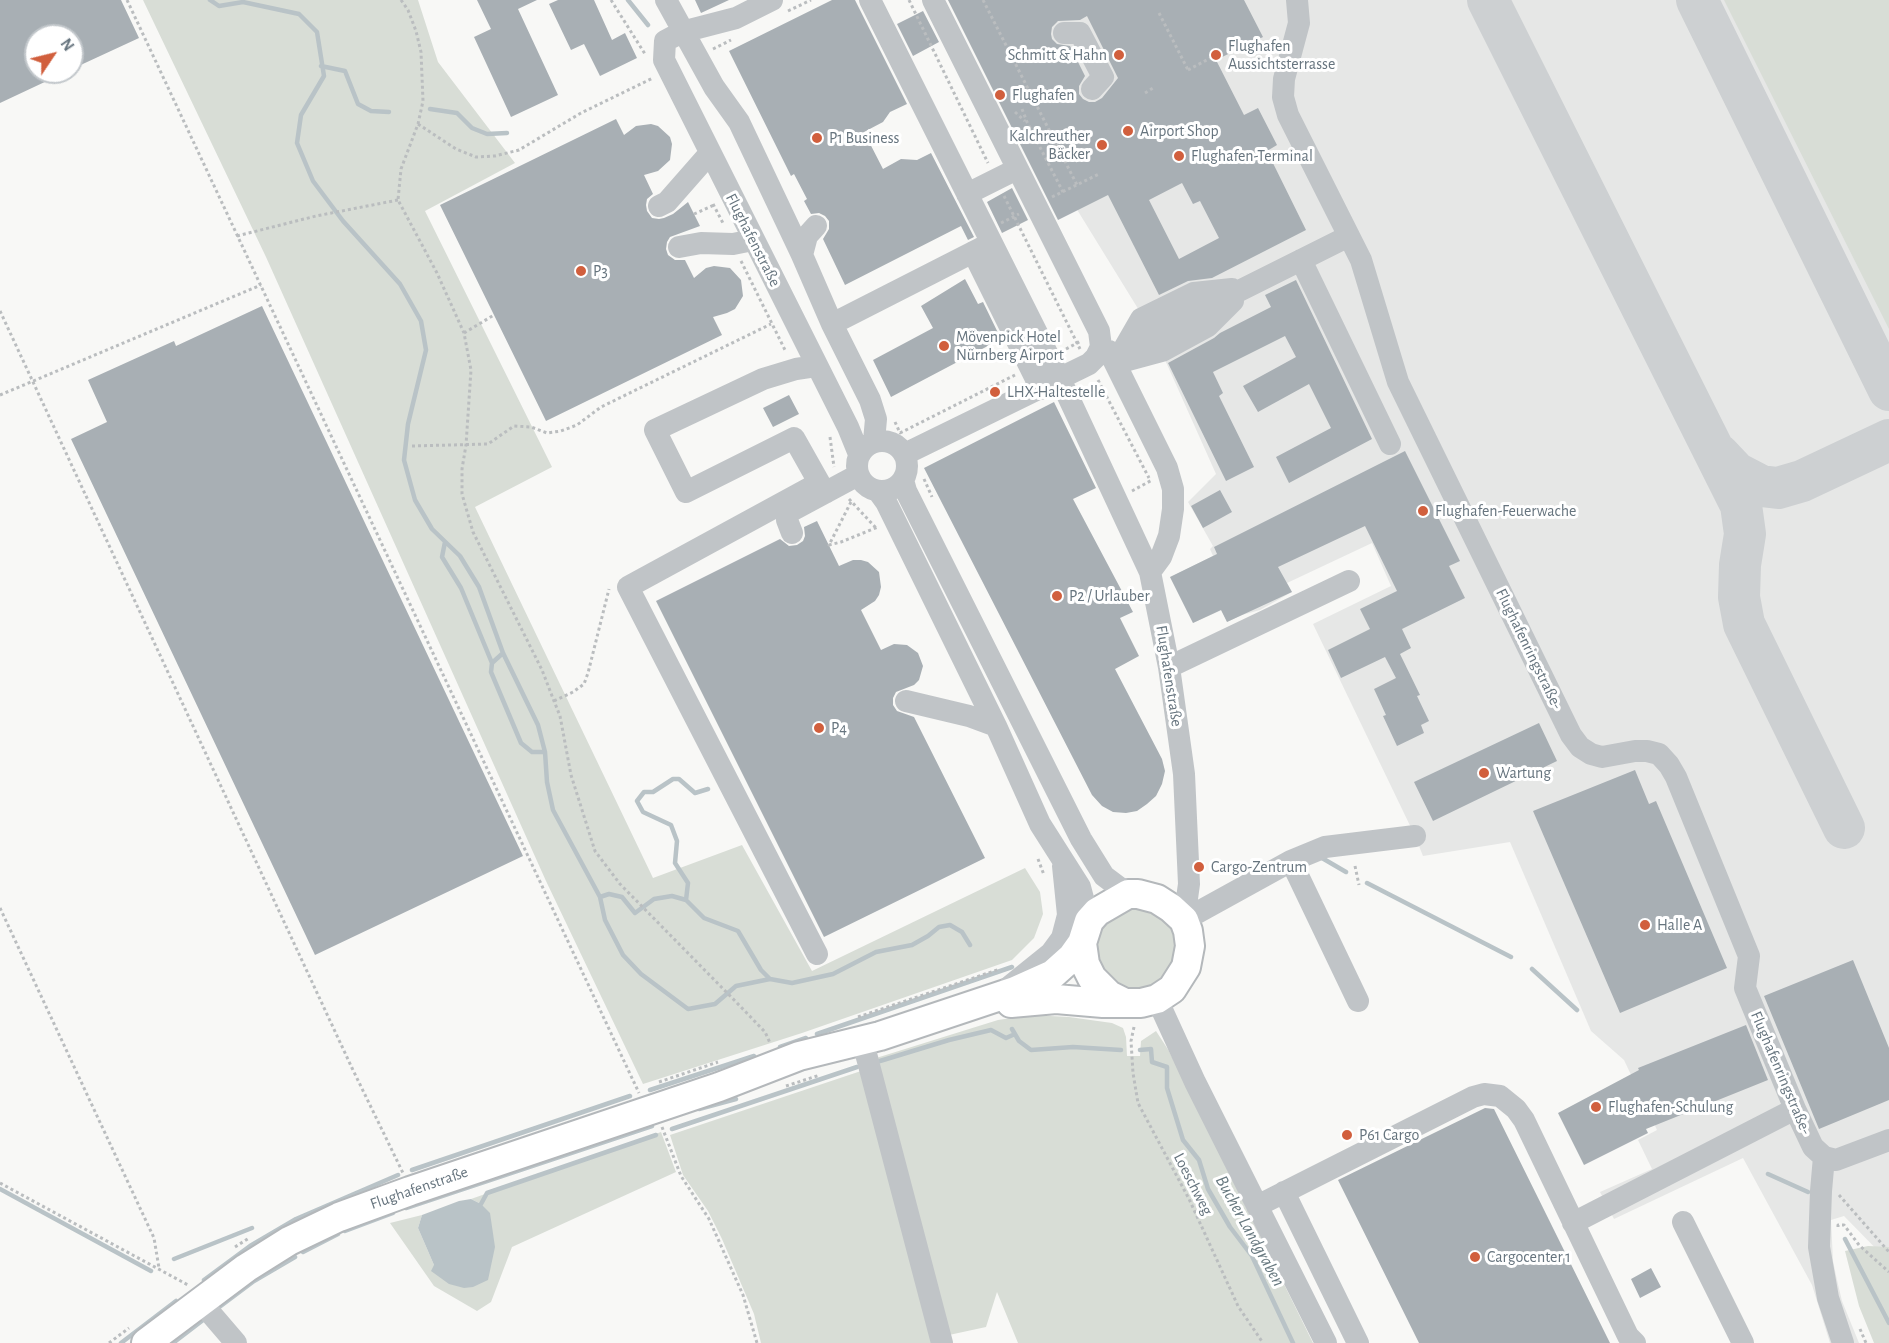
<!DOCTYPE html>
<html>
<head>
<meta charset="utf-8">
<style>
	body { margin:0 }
	#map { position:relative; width:1889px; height:1343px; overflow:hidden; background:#f8f8f6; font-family:"Alegreya Sans",sans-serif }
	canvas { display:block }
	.north { position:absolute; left:24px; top:24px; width:60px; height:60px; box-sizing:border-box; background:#fff; border:2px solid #c2c7cb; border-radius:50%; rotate:55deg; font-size:16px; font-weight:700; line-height:24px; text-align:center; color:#66747e }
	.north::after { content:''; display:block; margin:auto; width:21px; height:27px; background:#d15f3d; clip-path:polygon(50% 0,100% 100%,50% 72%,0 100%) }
</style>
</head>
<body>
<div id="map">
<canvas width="1889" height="1343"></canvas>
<div class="north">N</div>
</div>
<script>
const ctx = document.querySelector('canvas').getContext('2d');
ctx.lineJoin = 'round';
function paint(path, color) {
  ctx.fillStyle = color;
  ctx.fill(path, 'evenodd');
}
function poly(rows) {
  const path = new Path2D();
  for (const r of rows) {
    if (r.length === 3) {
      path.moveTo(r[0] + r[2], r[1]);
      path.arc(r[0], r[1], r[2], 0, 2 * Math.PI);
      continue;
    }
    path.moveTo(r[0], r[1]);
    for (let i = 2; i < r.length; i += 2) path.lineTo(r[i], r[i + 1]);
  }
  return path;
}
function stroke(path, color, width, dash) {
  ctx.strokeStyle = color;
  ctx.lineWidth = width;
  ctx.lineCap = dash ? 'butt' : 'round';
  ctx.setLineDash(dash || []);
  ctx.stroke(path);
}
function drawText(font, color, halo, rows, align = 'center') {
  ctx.font = font + ' "Alegreya Sans",sans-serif';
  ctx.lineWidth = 6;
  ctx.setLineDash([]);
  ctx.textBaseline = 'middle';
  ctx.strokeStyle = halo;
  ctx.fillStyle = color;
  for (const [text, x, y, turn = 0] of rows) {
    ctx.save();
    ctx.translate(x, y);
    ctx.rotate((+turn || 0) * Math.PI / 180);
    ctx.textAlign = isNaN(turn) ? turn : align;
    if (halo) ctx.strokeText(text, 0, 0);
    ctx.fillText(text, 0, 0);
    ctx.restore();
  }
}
const built = poly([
	[948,0,1889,0,1889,1262,1844,1216,1831,1220,1833,1261,1837,1280,1842,1301,1859,1343,1830,1343,1812,1285,1743,1158,1614,1219,1600,1192,1652,1169,1638,1140,1657,1130,1624,1060,1591,1031,1510,842,1423,856,1415,836,1313,624,1391,586,1372,543,1287,583,1292,592,1260,610,1242,615,1227,622,1222,610,1193,623,1170,577,1213,556,1210,549,1213,546,1188,502,1216,474,1153,333]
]);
const green = poly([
	[143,0,418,0,438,62,515,163,425,211,552,467,475,507,653,878,742,845,812,971,1025,868,1040,892,1043,914,1034,938,1012,960,802,1033,643,1084,546,881,266,257],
	[1724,0,1889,0,1889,329],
	[1136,901,1172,924,1178,952,1165,980,1133,994,1102,984,1086,934],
	[1032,1015,1069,1017,1112,1023,1123,1028,1126,1037,1127,1056,1140,1056,1141,1041,1156,1031,1169,1051,1313,1343,1018,1343,997,1292,986,1327,949,1335,873,1059,998,1020],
	[861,1071,936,1343,761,1343,754,1314,722,1239,708,1211,683,1175,670,1135],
	[661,1132,676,1172,512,1247,491,1302,477,1311,434,1286,390,1223,422,1215,418,1228,434,1265,481,1204,471,1199],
	[1868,1246,1889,1247,1889,1343,1874,1343,1859,1306,1845,1251]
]);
const water = poly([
	[471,1199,481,1204,490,1213,495,1247,488,1280,473,1287,464,1288,449,1284,431,1271,434,1265,418,1228,422,1215,459,1201]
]);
const stream = poly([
	[210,0,219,6,243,2,299,14,317,32,324,76,301,115,297,143,313,181,343,221,400,284,421,321,426,350,408,424,404,460,415,500,432,529,460,556,479,587,503,653,538,725,545,752,547,782,553,810,600,897,609,894,622,897,635,913,654,899,672,896,686,900,704,918,738,931,761,970,770,979,792,983,833,974,876,952,912,945,928,936,939,927,950,925,962,932,970,945],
	[628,0,648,25],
	[321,66,345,71,358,104,371,111,389,112],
	[430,109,457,113,472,128,487,134,507,133],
	[445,542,442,557,461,588,492,663],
	[503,653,492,663,491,672,521,743,532,752,545,752],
	[1322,858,1346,872],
	[1367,883,1511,957],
	[600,897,605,920,623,955,641,974,688,1009,715,1004,736,986,770,979],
	[686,900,688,883,675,863,677,841,671,825,643,812,637,801,644,792,653,792,673,779,679,779,695,793,708,789],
	[1532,969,1577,1010],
	[1012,1029,1019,1041,1031,1050,1073,1047,1121,1050],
	[817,1034,1012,967],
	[780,1047,806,1038],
	[1140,1050,1151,1049,1152,1062,1167,1067,1167,1088,1183,1140,1199,1160,1208,1189,1230,1227,1252,1256,1293,1343],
	[880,1061,949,1040,991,1030,1006,1038,1015,1034],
	[650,1090,754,1056],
	[699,1109,736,1099],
	[672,1129,857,1067],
	[412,1170,630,1096],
	[1768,1174,1808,1192],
	[0,1189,151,1271],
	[481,1204,487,1193,656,1135],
	[406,1208,652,1126],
	[345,1231,393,1213],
	[1845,1239,1889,1323],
	[303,1252,338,1234],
	[174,1259,252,1228],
	[204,1280,250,1246,296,1219,398,1175],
	[218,1308,254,1281,295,1257],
	[121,1343,176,1301],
	[173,1343,207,1317]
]);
const taxiway = poly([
	[1488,0,1741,505,1745,534,1740,565,1739,597,1744,624,1844,828],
	[1697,0,1889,390],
	[1719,455,1736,473,1761,486,1778,488,1802,481,1889,440]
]);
const building = poly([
	[0,0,121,0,139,38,72,69,72,36,36,36,36,72,66,72,0,103],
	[477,0,537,0,518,9,558,95,511,117,474,37,491,29],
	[558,0,594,0,612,40,625,33,637,58,600,76,584,44,571,50,549,4],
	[695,0,729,0,701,13],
	[832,0,855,0,907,104,890,112,883,122,864,132,883,169,901,159,917,160,931,153,974,237,968,240,961,226,845,285,823,239,829,229,829,221,825,216,819,213,811,214,804,201,807,199,794,174,791,176,729,51],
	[948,0,1244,0,1263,37,1216,60,1244,115,1258,108,1277,145,1267,151,1306,230,1212,278,1188,281,1159,295,1108,195,1058,220],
	[1087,16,1118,78,1102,98,1095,102,1089,102,1083,99,1079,94,1079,86,1085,76,1070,46,1057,44,1052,39,1051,34,1052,27,1058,21,1080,20],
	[1182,183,1193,204,1200,201,1219,238,1179,259,1149,200],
	[923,11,939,42,913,56,897,24],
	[616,119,624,135,636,126,651,124,658,126,670,137,672,144,670,160,658,171,644,175,653,194,647,199,646,205,647,211,652,218,659,219,664,218,673,214,688,202,700,226,670,237,667,242,666,249,668,255,675,260,685,260,694,278,706,268,714,266,730,268,741,280,743,296,735,309,727,313,713,317,722,335,546,421,440,205],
	[1012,188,1028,220,1002,233,987,202],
	[965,279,978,304,983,302,1001,339,891,397,873,360,933,328,921,306],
	[1296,280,1372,439,1289,483,1276,457,1331,428,1309,384,1258,412,1243,386,1296,357,1285,336,1213,372,1223,393,1219,396,1254,467,1226,481,1168,363,1214,338,1220,333,1271,307,1265,295],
	[262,306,523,856,315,955,71,439,107,422,88,380,174,341,176,346],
	[789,395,799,414,773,427,763,408],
	[1054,402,1096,488,1073,499,1133,612,1120,618,1139,656,1115,669,1162,759,1165,771,1162,784,1156,796,1147,804,1137,811,1126,813,1113,812,1102,806,1092,795,924,468],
	[1405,451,1460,561,1449,566,1465,598,1402,629,1411,648,1400,654,1420,695,1417,696,1429,721,1421,725,1424,733,1397,746,1383,716,1386,715,1374,689,1396,678,1385,657,1341,678,1328,650,1370,629,1360,609,1397,591,1365,526,1278,567,1292,592,1227,622,1221,610,1193,623,1170,577,1217,554,1214,547],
	[1220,490,1232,512,1203,528,1191,506],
	[817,521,839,566,853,560,861,560,868,562,879,572,881,587,879,595,875,601,861,610,881,650,894,644,907,645,918,653,923,666,919,680,914,685,896,692,893,698,893,705,897,711,914,717,985,858,824,937,656,601,780,539,789,546,797,545,803,541,805,536,804,527],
	[1539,723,1557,761,1433,821,1414,782],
	[1635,770,1649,804,1656,801,1727,968,1620,1013,1533,811],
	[1853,960,1889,1048,1889,1100,1819,1129,1764,996],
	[1746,1025,1768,1080,1646,1129,1648,1133,1584,1165,1558,1113,1639,1070,1638,1068],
	[1485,1108,1494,1109,1610,1343,1419,1343,1338,1180],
	[1651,1268,1661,1287,1640,1298,1631,1279]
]);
const path = poly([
	[127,0,639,1093],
	[401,0,408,10,416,31,421,52,423,101,418,124,401,169,398,200,437,273,464,333,471,370,466,445,462,469,462,494,473,532,542,670,554,701,560,716,571,775,595,851,620,884,740,1006,765,1032,770,1043],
	[611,0,645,54],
	[909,0,988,163],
	[983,0,1077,185],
	[788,11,811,0],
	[1159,13,1188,70],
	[713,49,731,40],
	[1188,70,1216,55],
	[1145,93,1153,88],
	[1022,109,1027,122,1063,192],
	[1015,112,1025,121],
	[418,124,456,149,476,157,495,156,519,150,581,113,653,78],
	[1004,196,1080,349],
	[1052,197,1099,174],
	[713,204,724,225],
	[694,214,714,205],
	[1001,223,1019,214],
	[237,236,316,216,398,200],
	[741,261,786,352],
	[0,311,352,1068,403,1173],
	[464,333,494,315],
	[1066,349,1081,341],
	[1098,380,1149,478],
	[0,395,261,285],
	[895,422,900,433,1015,375],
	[830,437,834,467],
	[412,446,488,444,514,426,531,427,547,433,561,431,577,425,601,407,771,324],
	[924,479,932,497],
	[1132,491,1152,480],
	[849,499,877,529],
	[851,502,829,545,841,542,878,527],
	[554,701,573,692,584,684,588,673,609,589],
	[1038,859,1044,875],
	[1355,866,1359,885],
	[0,908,154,1238,159,1268],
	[858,1017,1000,969],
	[1134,1027,1131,1041,1133,1073,1138,1103,1189,1199,1238,1306,1263,1343],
	[659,1082,718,1062],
	[786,1086,820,1075],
	[662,1127,681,1176,709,1219,743,1295,757,1343],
	[0,1183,188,1285],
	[1839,1195,1889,1252],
	[1838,1227,1838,1225,1844,1225,1859,1245,1889,1272],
	[235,1247,249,1238],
	[1860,1329,1866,1343],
	[109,1343,129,1328]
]);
const minor = poly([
	[666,0,714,87,739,122,802,255,832,324,870,400,876,419,874,441],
	[772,0,736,18,682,32,665,41,664,60,848,427,859,454],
	[870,0,1060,379,1150,572,1169,667,1184,774,1189,884,1184,920],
	[1297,0,1299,23,1284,79,1283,97,1288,115,1361,260,1398,382,1571,735,1580,747,1591,754,1602,757,1635,751,1647,751,1659,754,1669,765,1676,777,1749,956,1745,988,1795,1109,1813,1147,1824,1157,1836,1160,1889,1140],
	[1064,33,1080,33,1103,77,1092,89],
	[967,194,1017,169],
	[659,206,667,202,710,153],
	[679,247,701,243,733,244,753,240],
	[973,252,1041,389],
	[802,255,807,236,816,226],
	[1301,260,1390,444],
	[832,324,991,243],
	[1109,351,1167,468,1173,489,1173,509,1169,536,1161,557,1150,572],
	[1122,352,1141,319,1194,293,1232,289],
	[1125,361,1162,351,1208,326,1233,301],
	[1115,363,1153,334,1349,236],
	[816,366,796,369,763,379,655,430,686,492,794,438,825,493],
	[882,466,25],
	[905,454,1089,364,1096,357,1101,347,1099,331,933,0],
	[903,480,906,491,1081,839,1104,876,1128,894],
	[878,491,886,502,996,726,1040,824,1080,887,1089,921],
	[792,533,787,520,788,514,791,511,858,475],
	[1169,667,1349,581],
	[906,701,969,716,996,726],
	[1291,861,1358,1001],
	[1184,920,1291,861,1325,847,1415,836],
	[817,954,628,587,819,483],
	[1010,986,1051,953,1062,938,1068,915,1063,866],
	[1157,999,1195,1082,1326,1343],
	[865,1050,942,1343],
	[1824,1157,1821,1191,1819,1247,1828,1298,1843,1343],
	[1284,1192,1358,1343],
	[1257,1206,1473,1097,1484,1094,1500,1096,1516,1109,1524,1120,1628,1336,1635,1343],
	[1683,1222,1743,1343],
	[1573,1223,1795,1109],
	[200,1301,236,1343]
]);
const major = poly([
	[1011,1003,1056,999,1103,1003,1141,1003,1157,999,1172,989,1186,967,1190,946,1188,931,1184,920,1171,908,1157,899,1138,894,1128,894,1097,912,1089,921,1082,943,1085,964,1092,978,1109,995,1125,1003],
	[146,1343,246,1268,289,1241,339,1217,410,1191,719,1087,799,1056,880,1036,1015,991,1053,974,1072,957,1082,943]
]);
const markers = [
	[1119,55,6,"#d15f3d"],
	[1216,55,6,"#d15f3d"],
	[1000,95,6,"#d15f3d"],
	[1128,131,6,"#d15f3d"],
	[817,138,6,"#d15f3d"],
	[1102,145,6,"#d15f3d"],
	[1179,156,6,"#d15f3d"],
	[581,271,6,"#d15f3d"],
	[944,346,6,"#d15f3d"],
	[995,392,6,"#d15f3d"],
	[1423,511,6,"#d15f3d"],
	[1057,596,6,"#d15f3d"],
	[819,728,6,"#d15f3d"],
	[1484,773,6,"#d15f3d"],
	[1199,867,6,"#d15f3d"],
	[1645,925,6,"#d15f3d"],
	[1596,1107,6,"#d15f3d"],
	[1347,1135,6,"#d15f3d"],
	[1475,1257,6,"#d15f3d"]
];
const poiNames = [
	["Flughafen",1228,46],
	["Aussichtsterrasse",1228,64],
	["Schmitt & Hahn",1107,55,"right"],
	["Flughafen",1012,95],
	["Airport Shop",1140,131],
	["Kalchreuther",1090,136,"right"],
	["Bäcker",1090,154,"right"],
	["P1 Business",829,138],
	["Flughafen-Terminal",1191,156],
	["P3",593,271],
	["Mövenpick Hotel",956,337],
	["Nürnberg Airport",956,355],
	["LHX-Haltestelle",1007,392],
	["Flughafen-Feuerwache",1435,511],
	["P2 / Urlauber",1069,596],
	["P4",831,728],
	["Wartung",1496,773],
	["Cargo-Zentrum",1211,867],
	["Halle A",1657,925],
	["Flughafen-Schulung",1608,1107],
	["P61 Cargo",1359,1135],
	["Cargocenter 1",1487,1257]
];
const streetNames = [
	["Flughafenstraße",753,240,63],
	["Flughafenringstraße-",1529,649,64],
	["Flughafenstraße",1169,676,81],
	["Flughafenringstraße-",1781,1073,67],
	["Loeschweg",1193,1184,63],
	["Flughafenstraße",419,1188,-19]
];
const waterNames = [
	["Bucher Landgraben",1250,1231,61]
];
paint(built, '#e6e7e6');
paint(green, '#d8ddd6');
paint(water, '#b9c3c7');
stroke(stream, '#b9c3c7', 4.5);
stroke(taxiway, '#cdd0d2', 42);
paint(building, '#a8afb4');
stroke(major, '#b4b8bb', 32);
stroke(path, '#babdbf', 3, [3, 3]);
stroke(minor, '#c0c4c7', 22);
stroke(major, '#fff', 28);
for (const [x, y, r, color] of markers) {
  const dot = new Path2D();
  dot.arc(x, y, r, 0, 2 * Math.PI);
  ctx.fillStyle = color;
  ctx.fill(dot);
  stroke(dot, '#fff', 2);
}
drawText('16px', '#66747e', '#fff', poiNames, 'left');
drawText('16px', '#66747e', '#fff', streetNames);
drawText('italic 18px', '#67787f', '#fff', waterNames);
</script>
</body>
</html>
